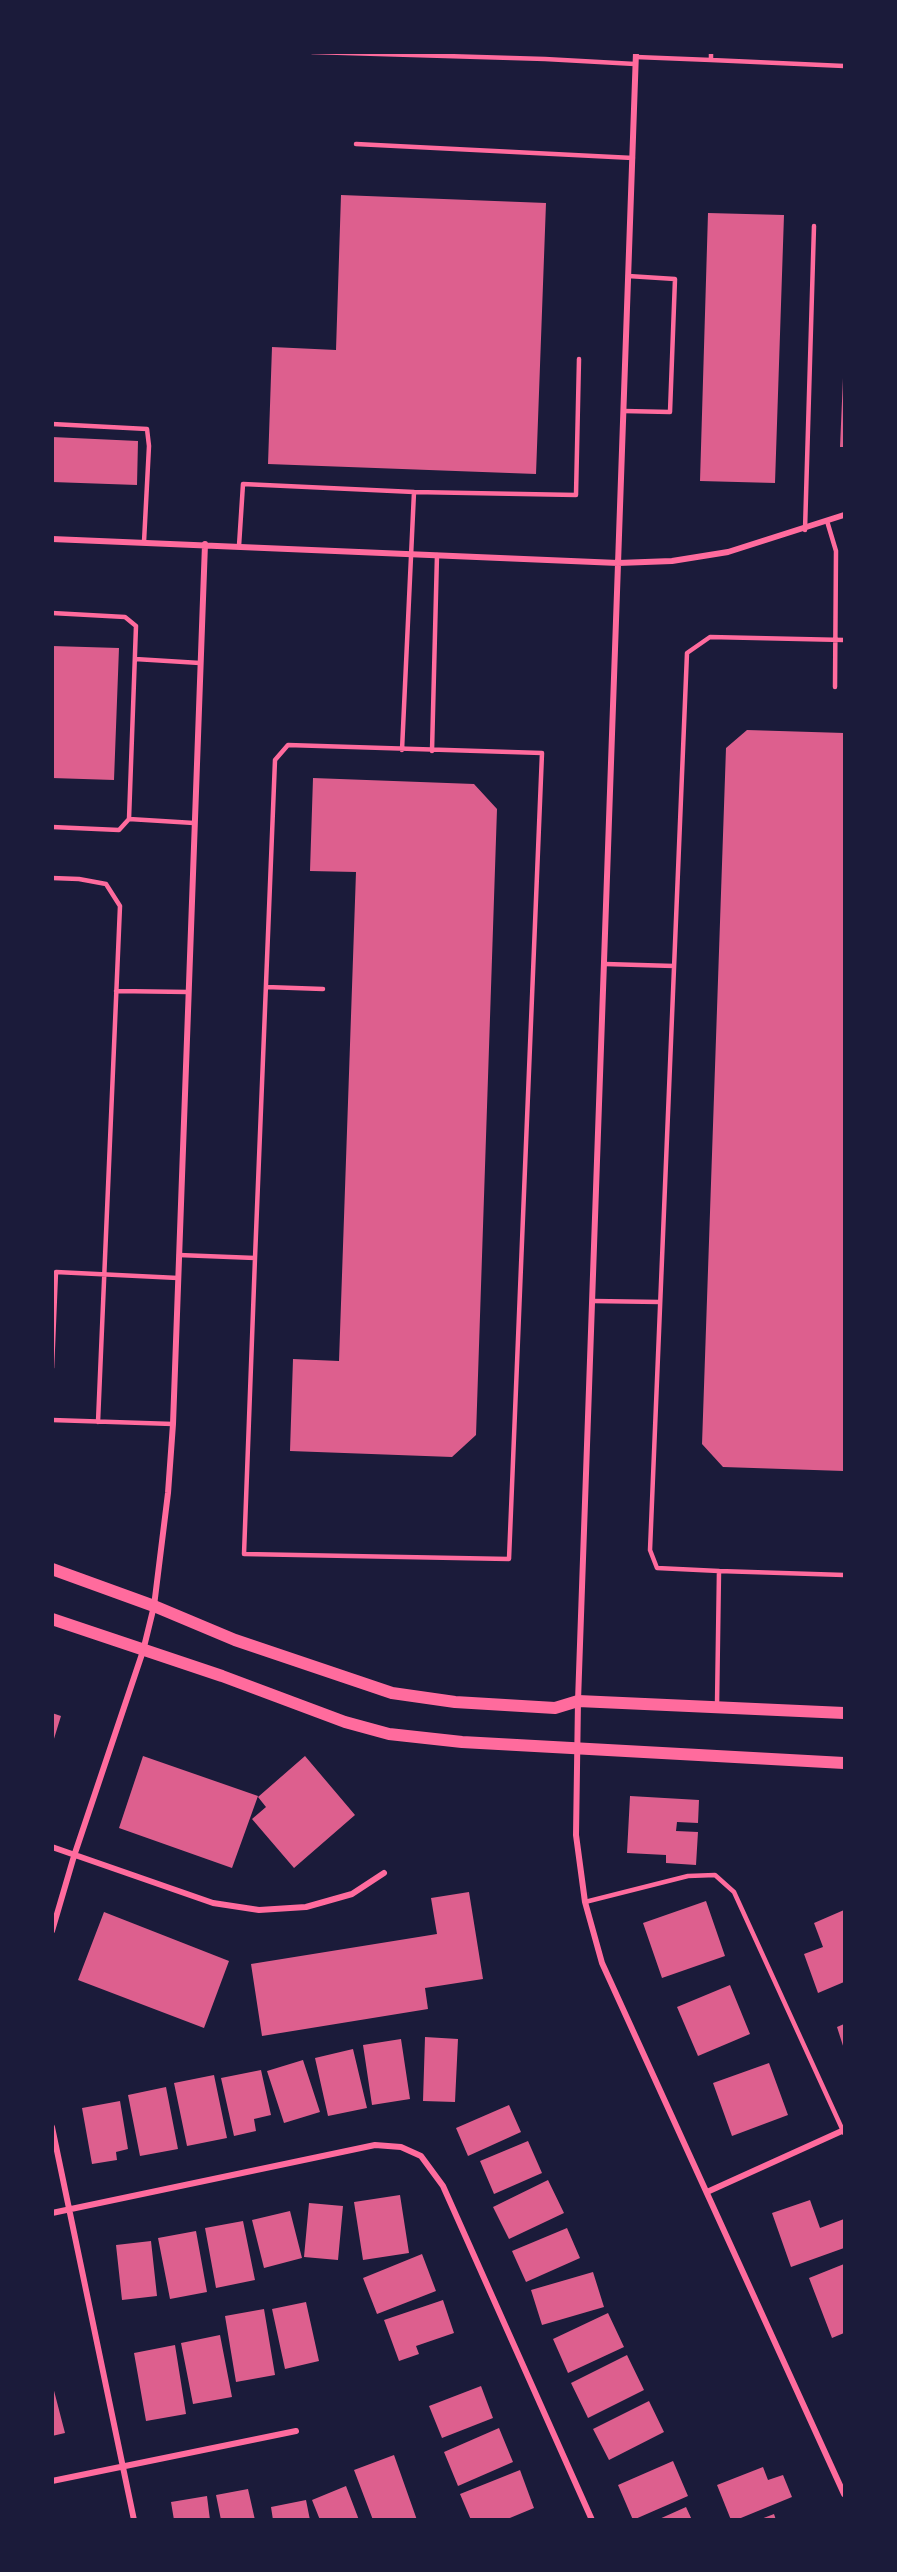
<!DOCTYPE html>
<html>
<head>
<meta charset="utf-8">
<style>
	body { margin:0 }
	#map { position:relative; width:897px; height:2572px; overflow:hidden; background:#1b1b3a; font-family:"Varela Round",sans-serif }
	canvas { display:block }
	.frame { position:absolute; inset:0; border:54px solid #1b1b3a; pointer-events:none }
</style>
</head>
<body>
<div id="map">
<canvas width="897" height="2572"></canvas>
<div class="frame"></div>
</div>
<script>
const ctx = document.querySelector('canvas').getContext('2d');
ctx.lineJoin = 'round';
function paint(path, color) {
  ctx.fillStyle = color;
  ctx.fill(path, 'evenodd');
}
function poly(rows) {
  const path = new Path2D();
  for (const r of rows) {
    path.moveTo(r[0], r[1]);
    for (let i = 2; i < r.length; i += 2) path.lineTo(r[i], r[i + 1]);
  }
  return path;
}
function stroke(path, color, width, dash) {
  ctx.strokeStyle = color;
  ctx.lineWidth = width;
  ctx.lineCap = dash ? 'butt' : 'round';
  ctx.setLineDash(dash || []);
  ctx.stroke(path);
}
const building = poly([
	[341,195,546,203,536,474,268,464,272,347,336,350],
	[708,213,784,215,775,483,700,481],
	[843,378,844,378,844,447,840,447],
	[52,437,138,441,137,485,52,482],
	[52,646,119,648,114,780,52,778],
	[747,730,844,733,844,1471,723,1467,702,1444,726,748],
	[313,778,474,784,497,809,476,1435,452,1457,290,1451,293,1359,339,1361,356,872,310,871],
	[52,1713,61,1716,53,1742,52,1742],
	[143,1756,258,1796,232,1868,119,1828],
	[305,1756,355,1815,294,1868,252,1819,266,1807,258,1797],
	[630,1796,699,1800,698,1823,677,1822,676,1831,698,1832,696,1865,666,1863,666,1855,627,1853],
	[469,1892,483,1979,425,1988,428,2009,262,2036,251,1964,437,1934,431,1898],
	[706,1901,725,1956,662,1978,643,1923],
	[844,1910,844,1982,818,1993,804,1954,823,1947,814,1923],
	[104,1912,229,1961,204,2028,78,1980],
	[730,1985,750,2034,698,2056,677,2007],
	[844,2024,844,2049,837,2027],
	[425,2037,458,2039,455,2102,423,2101],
	[401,2039,410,2099,372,2105,363,2045],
	[353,2049,367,2108,328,2116,315,2058],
	[303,2060,320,2112,284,2123,267,2071],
	[769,2063,788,2115,732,2136,713,2083],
	[261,2070,271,2115,254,2119,256,2131,234,2136,221,2078],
	[214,2075,227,2138,187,2146,174,2083],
	[166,2087,178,2149,140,2156,128,2095],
	[120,2101,128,2149,116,2152,117,2160,92,2164,82,2108],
	[509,2105,521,2132,468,2156,456,2128],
	[528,2141,542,2173,494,2194,480,2161],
	[548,2180,564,2213,509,2239,493,2207],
	[400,2195,409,2253,363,2260,354,2202],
	[810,2200,820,2228,844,2219,844,2248,791,2267,772,2213],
	[309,2203,343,2206,338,2260,304,2257],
	[290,2211,302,2258,264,2268,252,2220],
	[243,2221,255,2280,216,2288,205,2228],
	[567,2228,580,2258,526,2282,512,2251],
	[196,2231,207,2292,170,2299,158,2238],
	[151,2241,157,2296,122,2300,116,2245],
	[422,2254,436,2291,377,2314,363,2278],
	[844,2264,844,2333,832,2338,809,2278],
	[593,2272,604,2307,542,2325,531,2290],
	[443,2300,454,2333,416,2346,419,2354,399,2361,384,2320],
	[306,2302,319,2361,285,2369,272,2309],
	[264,2309,275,2375,236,2382,225,2316],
	[608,2313,624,2347,568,2373,553,2339],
	[220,2335,232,2397,193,2404,181,2343],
	[175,2345,186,2414,146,2421,134,2353],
	[627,2355,644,2390,588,2418,571,2383],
	[52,2383,65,2433,52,2436],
	[481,2386,493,2418,442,2438,429,2406],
	[649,2401,664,2432,609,2460,593,2429],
	[499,2428,513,2462,458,2486,444,2452],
	[394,2455,417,2520,373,2520,354,2470],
	[673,2461,688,2496,633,2520,618,2485],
	[763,2467,768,2480,783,2475,792,2497,736,2520,731,2520,717,2485],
	[520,2470,534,2508,505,2520,471,2520,460,2494],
	[346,2486,359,2520,320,2520,312,2500],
	[248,2489,255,2520,221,2520,216,2495],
	[207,2496,210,2520,174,2520,171,2502],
	[306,2500,310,2520,273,2520,271,2507],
	[686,2507,692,2520,657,2520],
	[774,2514,776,2520,761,2520,761,2519]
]);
const service = poly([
	[312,52,545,59,635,64],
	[636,57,711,60,711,52],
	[711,60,844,66],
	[356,144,633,158],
	[624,411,670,412,675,279,628,276],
	[52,424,147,429,149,446,144,542],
	[414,492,576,495,579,359],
	[827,521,836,551,835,687],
	[805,530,814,226],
	[239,546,243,484,414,492,402,750],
	[52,613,125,617,136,626,129,819,119,830,52,827],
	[135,659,200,663],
	[432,751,437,555],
	[129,819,194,823],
	[52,878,79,879,106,884,120,906,98,1422],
	[605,964,674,966],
	[266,987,323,989],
	[116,991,188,992],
	[179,1255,255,1258,275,760,288,745,542,753,509,1559,244,1554,255,1258],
	[593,1301,660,1302],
	[52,1368,56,1272,178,1278],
	[52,1420,173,1424],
	[719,1571,844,1575],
	[717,1705,719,1571,657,1568,650,1550,687,653,710,637,844,640],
	[585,1902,688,1876,715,1875,734,1892,844,2133]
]);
const minor = poly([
	[636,52,578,1701,576,1835,585,1902,602,1963,844,2494],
	[52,539,618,563,672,561,728,552,844,515],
	[52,1847,213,1903,259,1910,306,1907,352,1894,384,1873],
	[52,1931,74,1856,143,1651,154,1606,168,1493,173,1424,205,544],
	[52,2127,134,2520],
	[707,2192,844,2130],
	[52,2213,375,2145,401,2147,421,2156,443,2186,592,2520],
	[52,2481,296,2431]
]);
const secondary = poly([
	[52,1569,154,1606,235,1640,392,1693,455,1702,555,1708,578,1701,844,1713],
	[52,1619,222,1676,345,1722,389,1734,462,1742,844,1763]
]);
paint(building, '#dd5f8e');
stroke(service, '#ff6b9d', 4.5);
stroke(minor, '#ff6b9d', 6);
stroke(secondary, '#ff6b9d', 12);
</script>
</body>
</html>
